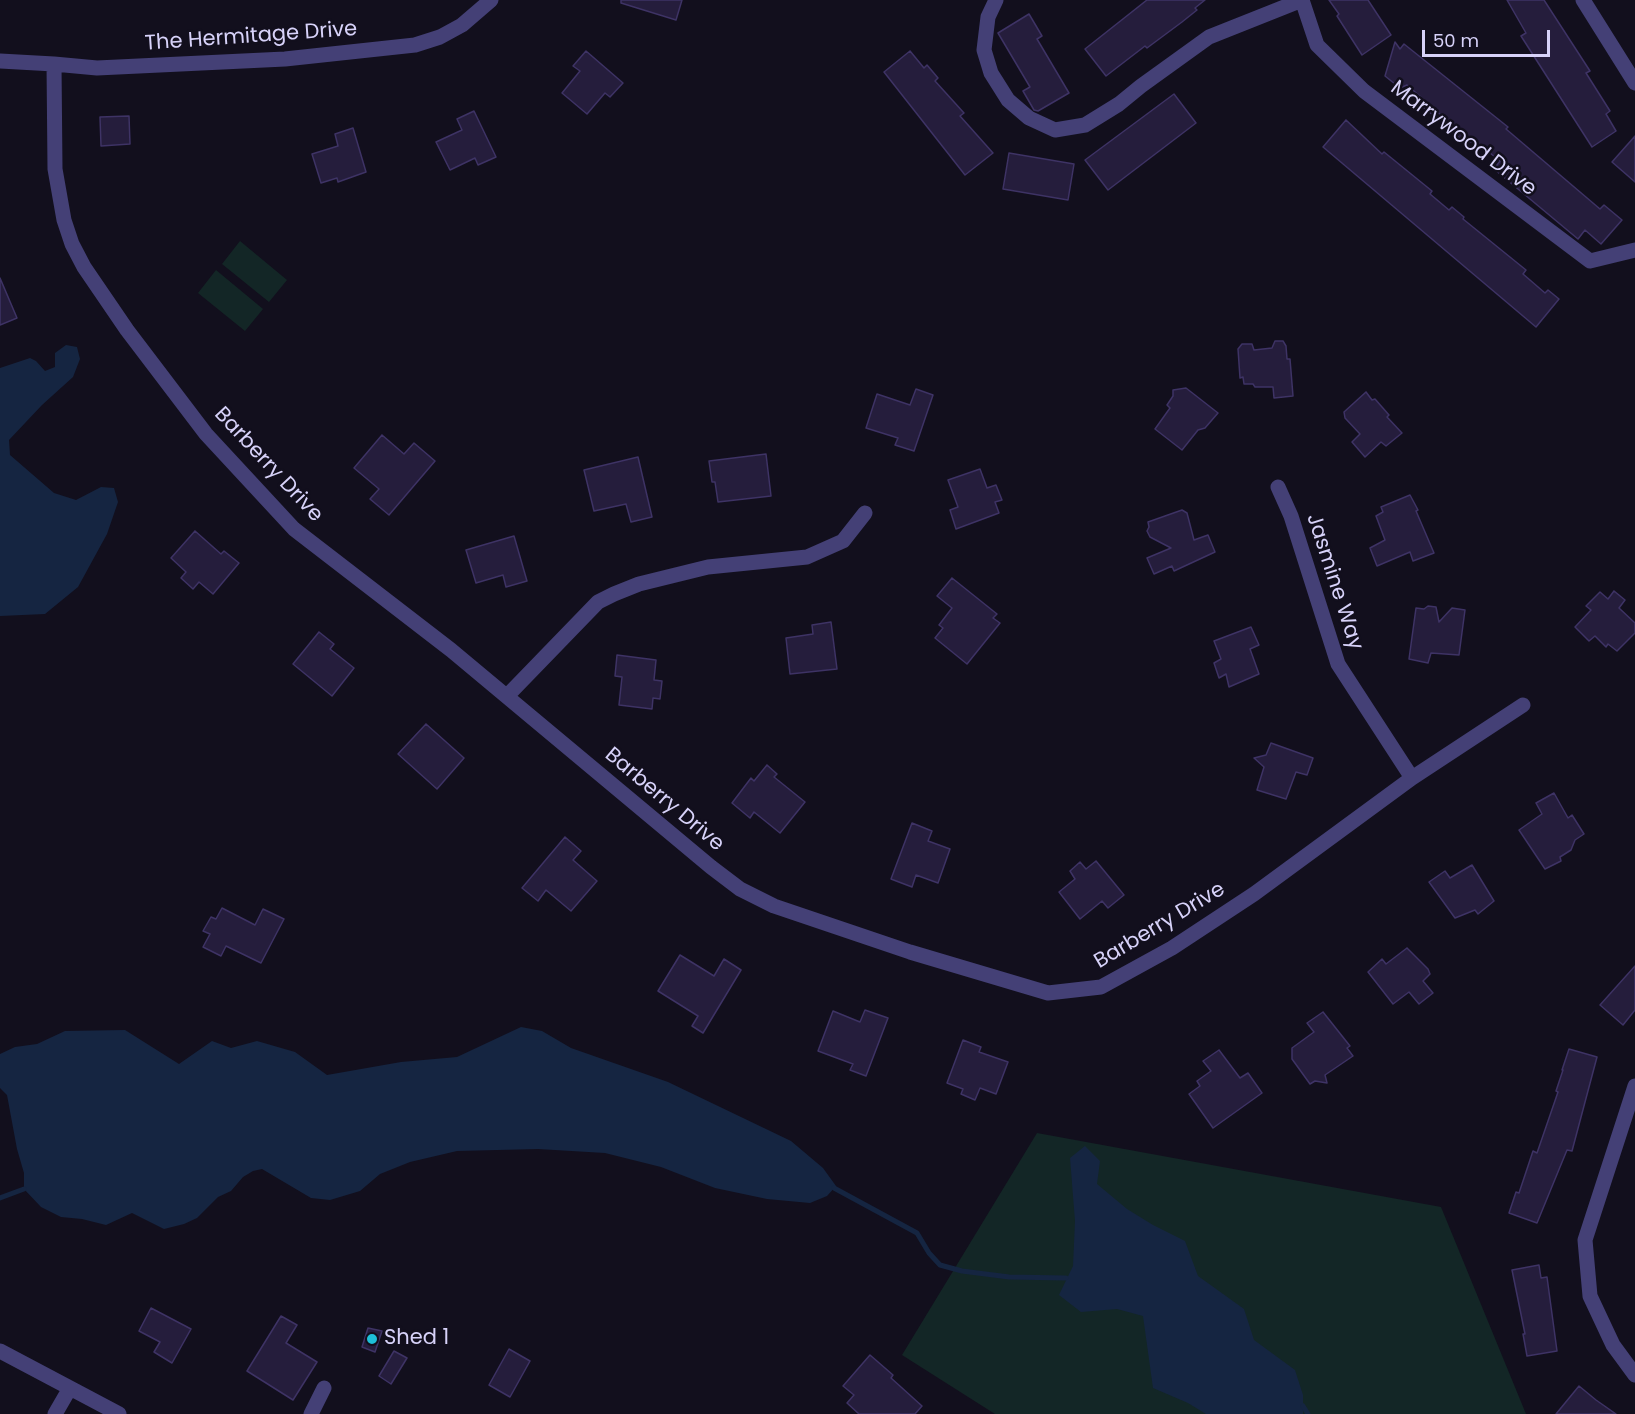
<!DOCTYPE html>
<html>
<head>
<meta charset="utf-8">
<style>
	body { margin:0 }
	#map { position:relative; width:1635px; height:1414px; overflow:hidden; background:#120f1d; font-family:Poppins,sans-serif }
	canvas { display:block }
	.scale { position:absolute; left:1422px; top:30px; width:128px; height:27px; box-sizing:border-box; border:3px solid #d7d2f9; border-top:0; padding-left:8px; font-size:18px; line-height:21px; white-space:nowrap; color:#d7d2f9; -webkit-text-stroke:4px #120f1d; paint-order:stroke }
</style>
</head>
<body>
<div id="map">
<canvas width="1635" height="1414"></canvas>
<div class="scale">50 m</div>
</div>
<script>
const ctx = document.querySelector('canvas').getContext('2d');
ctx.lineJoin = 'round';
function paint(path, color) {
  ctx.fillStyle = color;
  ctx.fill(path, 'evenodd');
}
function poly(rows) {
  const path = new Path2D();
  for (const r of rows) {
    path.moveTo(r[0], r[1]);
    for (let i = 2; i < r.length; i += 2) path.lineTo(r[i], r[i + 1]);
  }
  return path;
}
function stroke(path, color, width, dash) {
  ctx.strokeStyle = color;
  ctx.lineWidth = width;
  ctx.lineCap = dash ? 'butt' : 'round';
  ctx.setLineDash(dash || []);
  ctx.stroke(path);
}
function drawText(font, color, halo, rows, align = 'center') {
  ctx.font = font + ' Poppins,sans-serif';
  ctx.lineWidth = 5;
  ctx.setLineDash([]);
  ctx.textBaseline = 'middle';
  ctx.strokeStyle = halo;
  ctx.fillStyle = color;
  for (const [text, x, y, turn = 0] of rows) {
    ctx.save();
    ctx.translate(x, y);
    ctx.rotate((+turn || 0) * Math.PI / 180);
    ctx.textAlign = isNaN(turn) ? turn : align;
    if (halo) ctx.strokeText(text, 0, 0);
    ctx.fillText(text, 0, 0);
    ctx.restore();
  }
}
const green = poly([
	[240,241,287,280,269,302,222,264],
	[216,270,263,309,245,331,198,293],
	[1037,1133,1441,1207,1526,1414,995,1414,902,1355]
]);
const water = poly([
	[66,345,77,347,80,359,73,377,42,405,9,440,10,455,54,493,76,500,101,487,114,488,118,502,107,534,78,587,45,614,0,616,0,368,30,358,36,361,45,371,55,367,55,353],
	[521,1027,542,1031,571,1048,668,1082,791,1141,823,1168,836,1186,827,1196,810,1203,767,1199,715,1188,661,1167,605,1153,538,1149,457,1151,410,1162,380,1174,360,1191,330,1200,311,1198,262,1169,253,1171,243,1177,231,1191,218,1197,197,1218,184,1224,164,1229,132,1213,106,1225,82,1219,61,1217,41,1207,24,1189,24,1173,17,1149,7,1095,0,1088,0,1054,15,1047,37,1044,65,1031,125,1030,179,1064,212,1041,231,1048,257,1041,295,1052,327,1075,401,1062,457,1057],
	[1085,1146,1100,1161,1097,1184,1127,1209,1153,1225,1185,1241,1198,1276,1244,1309,1254,1340,1295,1370,1303,1395,1303,1414,1206,1414,1188,1403,1153,1388,1143,1316,1117,1309,1081,1312,1059,1295,1073,1266,1075,1221,1070,1158]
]);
const stream = poly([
	[834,1188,917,1233,929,1253,940,1265,962,1271,1009,1277,1066,1278],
	[0,1198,24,1189],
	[1303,1406,1308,1414]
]);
const building = poly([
	[621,0,682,0,676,20,621,3,621,0],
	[1147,0,1205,0,1195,8,1197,10,1182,22,1147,48,1145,46,1106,76,1085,49,1147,0],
	[1329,0,1368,0,1391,35,1362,55,1337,16,1339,14,1329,0],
	[1507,0,1544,0,1590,71,1586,73,1610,111,1606,114,1616,131,1592,147,1521,36,1526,33,1507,0],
	[1029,14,1042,36,1037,39,1069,93,1038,111,1034,110,1023,91,1030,87,998,33,1029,14],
	[1395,42,1400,49,1404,44,1508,127,1506,129,1600,209,1604,205,1622,220,1601,244,1585,230,1578,239,1494,169,1500,161,1475,141,1466,143,1453,133,1455,127,1436,111,1433,115,1420,105,1422,98,1407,85,1400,88,1385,76,1395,42],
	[586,51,623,83,610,97,605,93,587,114,562,93,580,71,573,66,586,51],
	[910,51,924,68,927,65,938,78,935,81,964,113,960,116,993,153,965,175,884,72,910,51],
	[1174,94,1196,123,1108,190,1085,160,1174,94],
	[474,111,496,157,478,165,475,158,450,170,436,142,462,130,457,119,474,111],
	[129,116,130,144,101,146,100,117,129,116],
	[1346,120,1382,154,1384,152,1432,191,1430,194,1449,210,1452,207,1464,217,1463,219,1526,270,1523,274,1545,293,1548,290,1559,299,1536,327,1323,147,1346,120],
	[353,128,366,172,338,182,337,178,321,183,312,154,338,146,335,134,353,128],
	[1635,136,1635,182,1612,162,1635,136],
	[1009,153,1074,164,1068,200,1003,189,1009,153],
	[0,278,17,318,0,325,0,278],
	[1275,341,1283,341,1286,346,1287,359,1290,359,1293,396,1274,398,1273,387,1255,387,1253,384,1244,384,1243,377,1240,378,1238,349,1242,344,1252,344,1254,350,1272,348,1275,341],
	[1186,388,1218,413,1205,428,1198,430,1182,450,1155,429,1170,408,1167,405,1173,396,1173,390,1186,388],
	[916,389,933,395,914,451,895,445,898,438,866,428,877,394,910,405,916,389],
	[1366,392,1372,400,1375,399,1389,415,1387,417,1402,433,1386,446,1381,442,1365,457,1352,442,1360,434,1345,418,1344,412,1366,392],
	[382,435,404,454,414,443,435,461,389,515,370,499,379,489,354,468,382,435],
	[766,454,771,496,718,502,715,482,712,482,709,461,766,454],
	[638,457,652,517,631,522,626,504,594,511,584,470,638,457],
	[980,469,987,488,996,485,1002,500,995,502,999,513,956,529,950,510,958,507,948,480,980,469],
	[1410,495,1418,510,1416,511,1434,553,1413,561,1410,552,1377,566,1370,548,1385,540,1376,516,1383,512,1381,507,1410,495],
	[1182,510,1187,513,1194,540,1208,535,1215,552,1174,571,1172,566,1154,574,1147,558,1171,548,1150,537,1147,531,1149,527,1148,522,1182,510],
	[195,531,221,554,224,551,239,563,213,594,199,582,193,589,181,578,186,572,171,558,195,531],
	[514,536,527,581,506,587,503,575,476,583,466,550,514,536],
	[952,578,997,614,993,618,1000,623,967,664,935,638,943,628,939,625,952,608,937,596,952,578],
	[1614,591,1625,600,1619,608,1635,623,1635,633,1617,651,1608,644,1606,647,1595,636,1589,641,1575,627,1591,610,1586,606,1600,592,1608,599,1614,591],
	[1428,606,1436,607,1439,622,1452,608,1465,610,1459,655,1431,653,1428,663,1409,659,1416,608,1424,609,1428,606],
	[831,622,837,669,790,674,786,638,813,634,812,625,831,622],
	[1251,627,1259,645,1250,649,1259,674,1229,687,1226,674,1219,678,1214,663,1221,659,1214,641,1251,627],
	[319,632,334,644,330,649,354,668,332,696,293,664,319,632],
	[617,655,656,660,654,680,662,681,660,699,653,698,652,709,619,705,622,677,615,676,617,655],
	[426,724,464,758,437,789,398,754,426,724],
	[1271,743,1313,758,1307,775,1296,772,1286,799,1257,790,1264,767,1254,758,1266,755,1271,743],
	[767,765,777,774,774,777,805,802,780,833,754,812,750,818,732,803,751,778,754,781,767,765],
	[1554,793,1568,818,1572,815,1584,834,1575,840,1571,850,1560,857,1561,861,1545,869,1519,830,1542,814,1536,803,1554,793],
	[912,823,932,831,928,841,950,849,938,883,916,875,912,887,891,879,912,823],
	[565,837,581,851,573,860,597,881,571,911,546,890,538,901,522,888,565,837],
	[1096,861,1124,895,1108,908,1102,901,1080,919,1059,892,1075,879,1070,871,1080,862,1086,869,1096,861],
	[1472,865,1494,901,1478,914,1475,910,1455,918,1429,882,1445,871,1450,878,1472,865],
	[222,908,255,925,263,909,284,919,261,963,226,946,221,956,203,947,210,934,203,931,211,917,216,919,222,908],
	[1407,948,1428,969,1430,974,1423,981,1433,993,1419,1004,1409,992,1393,1004,1368,972,1382,959,1386,964,1407,948],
	[680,955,714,976,724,959,741,970,703,1033,692,1026,698,1016,658,991,680,955],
	[1635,966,1635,1010,1623,1025,1600,1005,1635,966],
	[865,1010,888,1018,866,1076,850,1070,853,1064,818,1051,833,1011,860,1022,865,1010],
	[1323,1012,1350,1046,1347,1048,1353,1056,1325,1075,1327,1083,1315,1081,1310,1084,1292,1059,1292,1048,1314,1032,1307,1023,1323,1012],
	[963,1040,981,1047,979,1052,1008,1062,996,1094,980,1088,975,1100,961,1094,963,1089,947,1083,963,1040],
	[1569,1049,1597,1057,1572,1151,1567,1150,1537,1223,1509,1213,1516,1192,1519,1193,1533,1151,1537,1153,1558,1092,1556,1091,1563,1070,1562,1070,1569,1049],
	[1219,1050,1240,1078,1248,1073,1262,1093,1213,1128,1189,1094,1200,1086,1197,1081,1211,1071,1203,1061,1219,1050],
	[1539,1265,1541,1278,1547,1277,1557,1351,1527,1356,1523,1334,1525,1334,1512,1270,1539,1265],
	[151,1308,191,1329,172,1363,154,1352,160,1342,139,1331,151,1308],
	[281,1316,297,1325,286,1343,317,1362,293,1400,247,1371,281,1316],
	[368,1328,382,1331,375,1352,362,1347,368,1328],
	[509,1349,530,1361,510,1397,489,1385,509,1349],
	[394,1351,407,1358,391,1384,379,1376,394,1351],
	[870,1355,893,1375,891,1378,922,1406,915,1414,859,1414,847,1403,854,1395,843,1386,870,1355],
	[1579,1386,1596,1400,1616,1414,1556,1414,1579,1386]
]);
const minor = poly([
	[996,0,988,17,984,50,991,73,1008,100,1029,118,1055,130,1085,125,1119,104,1141,86,1209,37,1302,0],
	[1302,0,1317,45,1364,91,1590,261,1635,250],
	[1583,0,1635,83],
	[0,61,54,64,97,68,285,59,415,45,440,37,462,25,491,0],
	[54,64,55,169,64,220,72,244,84,267,127,330,206,434,294,529,451,650,711,867,740,889,774,906,910,952,1048,993,1101,987,1172,948,1254,894,1412,778,1523,705],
	[1278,487,1291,516,1338,664,1412,778],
	[507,696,598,602,614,594,639,584,708,567,807,557,843,541,865,513],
	[1635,1086,1585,1240,1590,1296,1613,1345,1635,1375],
	[0,1351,119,1414],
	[55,1414,70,1388],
	[311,1414,324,1388]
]);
const markers = [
	[372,1339,6,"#1ebfd8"]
];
const streetNames = [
	["The Hermitage Drive",251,37,-4],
	["Marrywood Drive",1463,139,37],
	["Barberry Drive",268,465,47],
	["Jasmine Way",1334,582,72],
	["Barberry Drive",664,800,40],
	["Barberry Drive",1160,926,-31]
];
const poiNames = [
	["Shed 1",384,1339]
];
paint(green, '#132626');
paint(water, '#152541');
stroke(stream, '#152541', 5);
paint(building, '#251d3c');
stroke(building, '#3e3365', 1.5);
stroke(minor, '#444076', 15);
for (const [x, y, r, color] of markers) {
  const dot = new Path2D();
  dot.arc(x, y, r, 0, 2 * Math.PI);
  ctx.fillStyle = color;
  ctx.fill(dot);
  stroke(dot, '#120f1d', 2);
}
drawText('21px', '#d7d2f9', '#120f1d', streetNames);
drawText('21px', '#d7d2f9', '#120f1d', poiNames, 'left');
</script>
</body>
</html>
